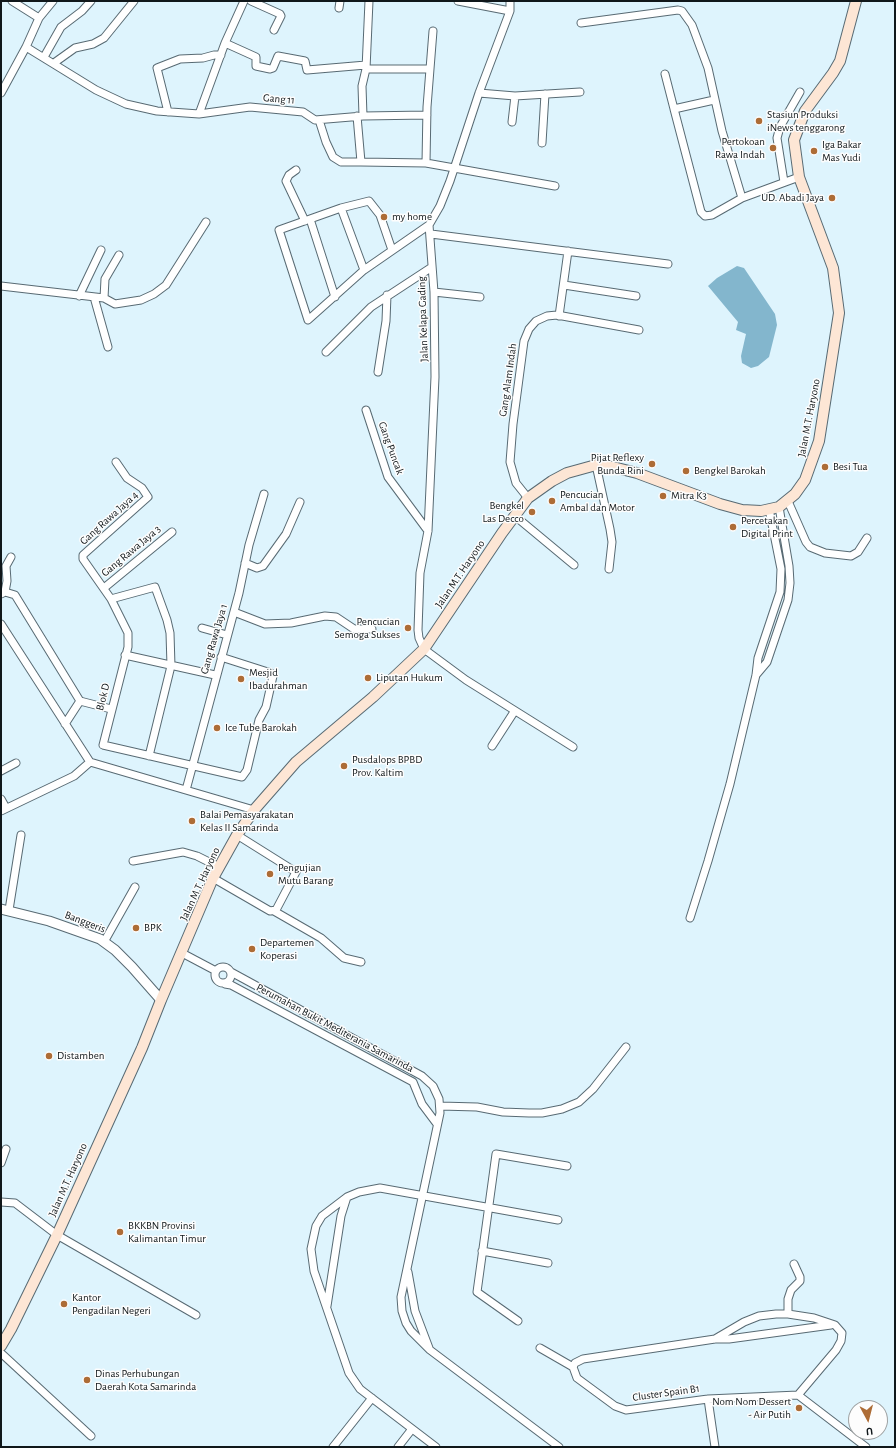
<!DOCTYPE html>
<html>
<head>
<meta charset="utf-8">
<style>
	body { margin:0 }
	#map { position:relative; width:896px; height:1448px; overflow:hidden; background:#def4fd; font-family:"Alegreya Sans",sans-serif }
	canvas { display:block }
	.frame { position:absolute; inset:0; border:2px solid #10171a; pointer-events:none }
	.north { position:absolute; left:848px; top:1400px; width:40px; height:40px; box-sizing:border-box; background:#fdfdfd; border:1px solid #9ea1a2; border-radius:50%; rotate:173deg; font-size:11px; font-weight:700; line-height:16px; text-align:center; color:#10171a }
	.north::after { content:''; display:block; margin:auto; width:14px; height:18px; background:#ad6c36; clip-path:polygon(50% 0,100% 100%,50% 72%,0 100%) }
</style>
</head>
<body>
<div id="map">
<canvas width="896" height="1448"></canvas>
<div class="frame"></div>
<div class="north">U</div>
</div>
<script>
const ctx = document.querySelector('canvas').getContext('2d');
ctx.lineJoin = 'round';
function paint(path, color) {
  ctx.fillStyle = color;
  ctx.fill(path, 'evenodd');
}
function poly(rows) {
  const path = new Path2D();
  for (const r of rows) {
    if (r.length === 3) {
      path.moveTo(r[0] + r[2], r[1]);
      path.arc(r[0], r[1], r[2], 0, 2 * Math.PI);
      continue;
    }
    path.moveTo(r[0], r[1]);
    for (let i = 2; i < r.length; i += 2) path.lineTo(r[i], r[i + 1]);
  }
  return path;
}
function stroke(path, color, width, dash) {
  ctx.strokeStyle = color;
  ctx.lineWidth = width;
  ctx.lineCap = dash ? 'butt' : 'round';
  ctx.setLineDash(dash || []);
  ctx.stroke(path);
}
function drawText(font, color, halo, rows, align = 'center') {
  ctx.font = font + ' "Alegreya Sans",sans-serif';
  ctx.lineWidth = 3;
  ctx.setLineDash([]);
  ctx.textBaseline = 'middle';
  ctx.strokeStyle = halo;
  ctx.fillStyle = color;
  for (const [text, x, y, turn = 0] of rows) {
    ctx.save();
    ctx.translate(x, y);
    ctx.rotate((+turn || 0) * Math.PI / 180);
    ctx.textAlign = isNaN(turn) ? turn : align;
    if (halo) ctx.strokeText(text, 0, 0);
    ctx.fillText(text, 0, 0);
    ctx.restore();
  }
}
const water = poly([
	[737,266,744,268,775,314,777,325,769,357,758,366,751,368,742,363,741,356,746,334,736,330,738,322,708,286,717,278]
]);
const minor = poly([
	[12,1,39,18,53,1],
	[251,1,280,14,281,16,274,30],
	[458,1,510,11],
	[510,1,510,11,479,93,450,181,440,206,429,225,434,292,435,377,428,531,420,573,418,630,419,638,424,649,466,680,573,747],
	[339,8,340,1],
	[581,23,678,10,682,11,692,25,708,68,722,131,742,198,799,177],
	[433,31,427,107,426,163,555,186],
	[225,43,256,57,256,66,270,69,273,68,278,56,305,61,307,70,366,65],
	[26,47,39,18],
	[44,57,61,27,82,11,91,1],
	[54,63,75,48,93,44,104,38,134,1],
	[366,69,429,69],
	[665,74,674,109,714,100],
	[1,93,26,47,96,90,126,104,157,111,199,114,250,107,303,112,315,120,363,116,427,115],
	[479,93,515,96,580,92],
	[674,109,701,212,705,216,712,215,742,198],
	[168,112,157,68,180,59,203,58,214,55,221,55],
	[199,114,225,43,244,1],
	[357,116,361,162,426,163],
	[363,116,362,86,366,69,369,1],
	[319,120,326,142,333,157,341,162,361,162],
	[512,122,515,96],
	[542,143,545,94],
	[296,170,289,175,286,181,305,221],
	[784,182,777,138,780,127,800,92],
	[341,208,364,270],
	[310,219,335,297],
	[431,234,668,264],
	[392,250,380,215,369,201,341,208,279,230,308,320,364,270,429,225],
	[564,285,636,296],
	[1,286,104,298,115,304,141,300,154,294,166,285,206,222],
	[434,292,480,297],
	[79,296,101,250],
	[94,297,108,347],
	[104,298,105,279,119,255],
	[559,316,568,251],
	[326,352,371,307,432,267],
	[378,372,386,321,387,295],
	[366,410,388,477,428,531],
	[116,462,127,478,142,488,148,497,83,555,83,559,111,599,128,633,128,647,103,745,242,777,247,770,259,720,266,707,273,676,271,673,221,657],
	[596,465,610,529,612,542,609,569],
	[528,498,516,483,510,462,513,424,524,341,529,329,536,321,547,316,557,315,639,330],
	[787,499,806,542,810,547,825,553,851,556,858,552,867,538],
	[515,516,574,565],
	[245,563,257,568,263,566,286,534,300,502],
	[104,588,172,532],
	[5,592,7,581,6,566,11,557],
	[1,594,5,592,15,595,80,701,111,709],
	[111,599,155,587,167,620,170,633,171,666,149,756],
	[234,612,265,624,291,623,325,616,336,617,354,629,372,629],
	[1,624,90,762,254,810],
	[202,628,227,635],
	[125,655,215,675],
	[756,675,767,662,788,600,790,583,789,566,779,507],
	[65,724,80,701],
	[492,746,514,712],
	[1,771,16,763],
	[186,790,239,593,249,545,264,494],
	[1,799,6,808],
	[1,811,74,776,90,762],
	[133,861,183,852,197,856,219,867],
	[213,878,270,911,276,910,296,872,237,835],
	[9,910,21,835],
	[274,911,321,938,344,958,361,962],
	[690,918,708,861,730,784,756,675,758,658,780,592,781,569,769,509],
	[104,942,135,887],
	[182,953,216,971],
	[223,975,8],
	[231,972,422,1076,433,1086,439,1099,440,1113,401,1297,402,1311,406,1323,411,1331,430,1350,559,1447],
	[225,984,231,985,413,1082,422,1104,437,1124],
	[440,1106,477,1107,503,1112,529,1113,542,1113,562,1109,579,1102,593,1089,626,1047],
	[1,1163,6,1149],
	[1,1202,15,1203,57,1235,196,1315],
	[482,1251,548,1263],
	[408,1272,415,1311,429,1348],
	[327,1306,341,1216,347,1197],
	[788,1314,788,1299,791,1290,800,1281,800,1277,794,1264],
	[518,1321,477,1292,496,1154,567,1166],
	[540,1348,573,1367],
	[1,1353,91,1436],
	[573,1367,577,1378,615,1406,626,1410,708,1399,798,1395,836,1350,841,1341,842,1333,835,1325,814,1318,788,1314,776,1314,759,1316,744,1322,715,1339],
	[573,1367,575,1363,583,1359,715,1339,729,1339,831,1325],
	[798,1395,866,1447],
	[708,1399,715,1447],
	[333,1447,372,1398],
	[398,1447,412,1429],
	[436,1447,360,1389,349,1373,314,1271,311,1249,316,1226,322,1216,347,1197,359,1192,380,1188,558,1220]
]);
const tertiary = poly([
	[1,909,49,921,100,939,115,950,132,967,161,1000]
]);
const secondary = poly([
	[1,1346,11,1329,57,1235,142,1048,161,1000,213,878,237,835,254,810,296,762,373,697,424,649,502,533,528,498,552,481,567,473,596,465,613,467,637,473,720,504,742,510,761,511,779,507,795,494,805,480,819,441,839,313,833,268,799,177,794,140,805,111,833,73,840,61,856,1]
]);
const markers = [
	[759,121,4,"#ad6c36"],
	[773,148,4,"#ad6c36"],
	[814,151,4,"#ad6c36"],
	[832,198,4,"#ad6c36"],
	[384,217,4,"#ad6c36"],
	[652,464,4,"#ad6c36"],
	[825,467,4,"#ad6c36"],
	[686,471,4,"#ad6c36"],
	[663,496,4,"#ad6c36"],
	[552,501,4,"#ad6c36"],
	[532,512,4,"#ad6c36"],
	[733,527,4,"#ad6c36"],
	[408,628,4,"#ad6c36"],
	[368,678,4,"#ad6c36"],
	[241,679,4,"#ad6c36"],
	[217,728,4,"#ad6c36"],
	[344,766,4,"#ad6c36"],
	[192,821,4,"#ad6c36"],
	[270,874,4,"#ad6c36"],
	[136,928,4,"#ad6c36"],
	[252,949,4,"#ad6c36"],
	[49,1056,4,"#ad6c36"],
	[120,1232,4,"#ad6c36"],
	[64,1304,4,"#ad6c36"],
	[87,1380,4,"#ad6c36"],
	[799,1408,4,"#ad6c36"]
];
const streetNames = [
	["Gang 11",279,99,5],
	["Jalan Kelapa Gading",423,319,-92],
	["Gang Alam Indah",508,380,-82],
	["Jalan M.T. Haryono",809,418,-79],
	["Gang Puncak",391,448,70],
	["Gang Rawa Jaya 4",109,518,-42],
	["Gang Rawa Jaya 3",131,551,-40],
	["Jalan M.T. Haryono",460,574,-56],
	["Gang Rawa Jaya 1",214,639,-74],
	["Blok D",103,697,-76],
	["Jalan M.T. Haryono",200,884,-65],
	["Banggeris",85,922,21],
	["Perumahan Bukit Mediterania Samarinda",335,1028,28],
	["Jalan M.T. Haryono",68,1180,-66],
	["Cluster Spain B1",666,1393,-8]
];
const poiNames = [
	["Stasiun Produksi",767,115],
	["iNews tenggarong",767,128],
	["Pertokoan",765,142,"right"],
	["Rawa Indah",765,155,"right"],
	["Iga Bakar",822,145],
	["Mas Yudi",822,158],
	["UD. Abadi Jaya",824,198,"right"],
	["my home",392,217],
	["Pijat Reflexy",644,458,"right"],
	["Bunda Rini",644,471,"right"],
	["Besi Tua",833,467],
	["Bengkel Barokah",694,471],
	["Pencucian",560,495],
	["Ambal dan Motor",560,508],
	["Mitra K3",671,496],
	["Bengkel",524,506,"right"],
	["Las Decco",524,519,"right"],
	["Percetakan",741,521],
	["Digital Print",741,534],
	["Pencucian",400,622,"right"],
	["Semoga Sukses",400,635,"right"],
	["Mesjid",249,673],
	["Ibadurahman",249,686],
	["Liputan Hukum",376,678],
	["Ice Tube Barokah",225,728],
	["Pusdalops BPBD",352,760],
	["Prov. Kaltim",352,773],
	["Balai Pemasyarakatan",200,815],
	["Kelas II Samarinda",200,828],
	["Pengujian",278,868],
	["Mutu Barang",278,881],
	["BPK",144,928],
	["Departemen",260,943],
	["Koperasi",260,956],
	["Distamben",57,1056],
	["BKKBN Provinsi",128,1226],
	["Kalimantan Timur",128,1239],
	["Kantor",72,1298],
	["Pengadilan Negeri",72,1311],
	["Dinas Perhubungan",95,1374],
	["Daerah Kota Samarinda",95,1387],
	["Nom Nom Dessert",791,1402,"right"],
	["- Air Putih",791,1415,"right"]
];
paint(water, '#83b6cd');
stroke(minor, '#586a73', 9);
stroke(tertiary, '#586a73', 11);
stroke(secondary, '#586a73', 12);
stroke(minor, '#fff', 7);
stroke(tertiary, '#fff', 9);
stroke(secondary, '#fde6d5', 10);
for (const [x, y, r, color] of markers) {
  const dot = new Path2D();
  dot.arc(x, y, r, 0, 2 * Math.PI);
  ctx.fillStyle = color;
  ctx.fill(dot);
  stroke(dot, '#fdfdfd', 1.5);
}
drawText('11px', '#10171a', '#fdfdfd', streetNames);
drawText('11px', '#10171a', '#fdfdfd', poiNames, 'left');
</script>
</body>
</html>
